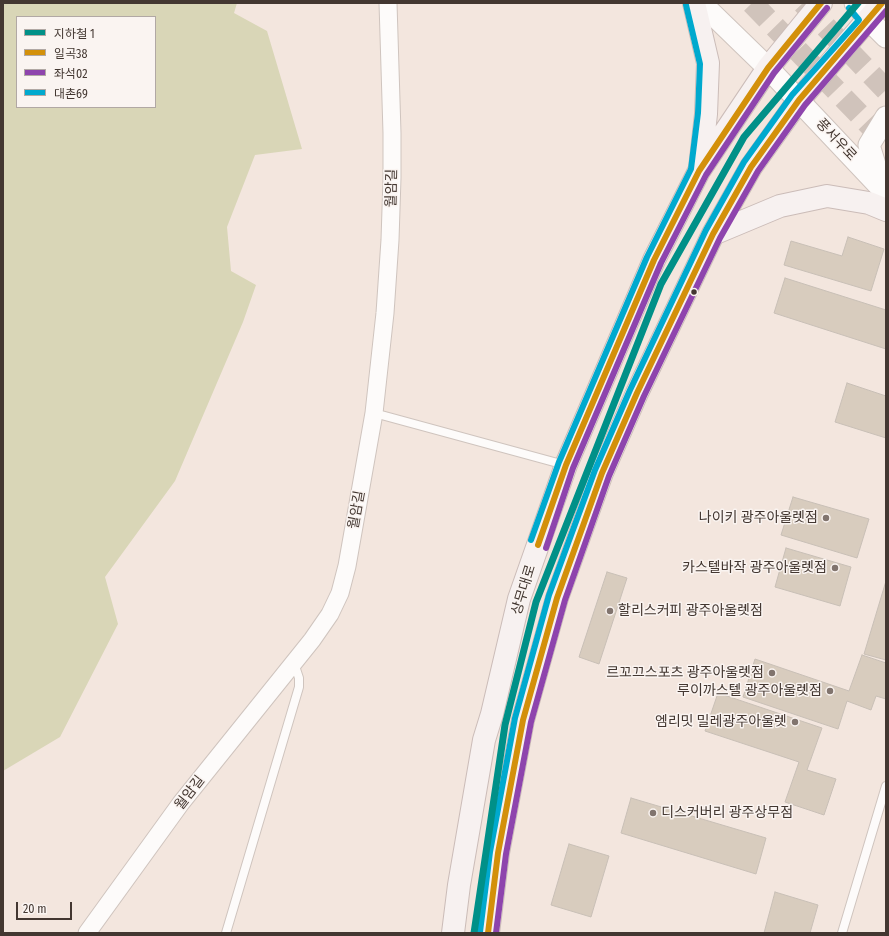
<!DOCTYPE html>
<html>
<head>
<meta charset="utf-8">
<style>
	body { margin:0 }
	#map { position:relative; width:889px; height:936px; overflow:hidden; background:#f3e6de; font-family:"Fira Sans Condensed","Noto Sans KR",sans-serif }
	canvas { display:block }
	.frame { position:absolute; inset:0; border:4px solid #433731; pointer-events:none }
	.legend { position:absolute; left:16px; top:16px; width:140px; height:92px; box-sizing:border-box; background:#faf4f1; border:1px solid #b1a8a4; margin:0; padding:5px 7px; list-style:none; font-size:12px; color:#433731 }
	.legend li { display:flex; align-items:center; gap:8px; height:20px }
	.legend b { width:20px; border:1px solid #b1a8a4 }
	.scale { position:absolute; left:16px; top:902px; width:56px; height:18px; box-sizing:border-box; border:2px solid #433731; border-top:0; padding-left:5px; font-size:12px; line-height:14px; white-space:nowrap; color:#433731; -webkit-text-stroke:3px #faf4f1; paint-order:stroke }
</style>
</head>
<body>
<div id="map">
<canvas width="889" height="936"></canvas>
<div class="frame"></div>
<ul class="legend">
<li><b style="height:5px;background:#009088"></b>지하철 1</li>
<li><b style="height:5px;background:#d3900a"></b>일곡38</li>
<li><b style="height:5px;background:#8e44ad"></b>좌석02</li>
<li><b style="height:5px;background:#00a9ce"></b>대촌69</li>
</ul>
<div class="scale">20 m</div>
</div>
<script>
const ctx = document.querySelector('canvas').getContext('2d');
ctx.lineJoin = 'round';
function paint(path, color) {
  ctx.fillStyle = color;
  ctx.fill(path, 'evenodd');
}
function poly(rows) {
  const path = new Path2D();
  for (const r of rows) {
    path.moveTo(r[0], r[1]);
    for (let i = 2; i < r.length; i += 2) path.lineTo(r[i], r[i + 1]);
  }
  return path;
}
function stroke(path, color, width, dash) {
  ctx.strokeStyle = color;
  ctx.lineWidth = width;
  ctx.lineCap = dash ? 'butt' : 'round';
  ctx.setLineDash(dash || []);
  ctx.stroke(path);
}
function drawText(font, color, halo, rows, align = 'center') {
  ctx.font = font + ' "Fira Sans Condensed","Noto Sans KR",sans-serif';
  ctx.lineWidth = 3;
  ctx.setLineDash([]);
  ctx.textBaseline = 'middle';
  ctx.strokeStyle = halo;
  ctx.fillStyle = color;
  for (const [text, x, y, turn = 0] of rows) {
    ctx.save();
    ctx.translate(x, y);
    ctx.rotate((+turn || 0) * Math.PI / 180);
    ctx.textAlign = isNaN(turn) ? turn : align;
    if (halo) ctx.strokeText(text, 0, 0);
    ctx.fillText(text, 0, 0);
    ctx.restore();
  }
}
const green = poly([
	[3,3,237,3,234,13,267,31,302,149,255,155,227,227,231,271,256,285,243,322,175,481,105,577,118,624,60,737,3,771],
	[17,17,155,17,155,107,17,107]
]);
const building = poly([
	[848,237,884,249,871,291,784,265,791,241,842,256,848,237],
	[785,278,886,310,886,349,774,313,785,278],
	[847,383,886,396,886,438,835,422,847,383],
	[793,497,869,519,857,558,781,535,793,497],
	[786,548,851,567,840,606,775,587,786,548],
	[607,572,627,578,599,664,579,657,607,572],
	[886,581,886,660,864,654,886,581],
	[862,655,886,663,886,699,876,696,871,710,847,701,838,729,743,697,755,659,849,691,862,655],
	[718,693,822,728,807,770,836,779,824,815,785,802,799,762,705,731,718,693],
	[631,798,766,838,756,874,621,833,631,798],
	[569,844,609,856,591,917,551,905,569,844],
	[775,892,818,905,810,933,764,933,775,892]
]);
const trunkTunnel = poly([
	[752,3,886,142],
	[803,3,886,90]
]);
const service = poly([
	[374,413,565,465],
	[226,933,299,687,299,678,294,663],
	[842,933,886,786]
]);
const minor = poly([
	[87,933,181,803,312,640,330,614,340,593,347,566,374,413,385,313,390,240,392,178,392,133,388,3]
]);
const tertiary = poly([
	[701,3,768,68,886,193],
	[855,3,869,20,886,37],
	[881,184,869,145,886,117]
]);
const primary = poly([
	[694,3,708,63,706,114,700,168],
	[713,234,780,206,827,196,869,203,886,210],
	[453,933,459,885,484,740,492,714,519,599,566,465,654,260,699,171,768,68,821,3],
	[488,933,498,853,523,720,557,598,602,473,637,393,713,234,751,167,799,100,882,3]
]);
const bus1 = poly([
	[538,545,566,465,654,260,699,171,768,68,821,3],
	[488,933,498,853,523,720,557,598,602,473,637,393,713,234,751,167,799,100,882,3]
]);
const bus2 = poly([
	[546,548,573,468,661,263,706,175,774,73,827,8],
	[496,933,506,854,531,722,565,600,609,476,644,396,720,238,758,171,805,105,886,11]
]);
const bus3 = poly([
	[531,540,559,462,647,257,691,169,698,113,700,64,686,5],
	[480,932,490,852,515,718,549,595,595,470,630,390,706,230,744,162,792,95,859,20,849,8]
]);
const metro1 = poly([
	[474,933,505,725,536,602,661,284,744,137,858,3]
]);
const markers = [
	[694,292,3.5,"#433731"],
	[826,518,4,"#81746e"],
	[835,568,4,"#81746e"],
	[610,611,4,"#81746e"],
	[772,673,4,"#81746e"],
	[830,691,4,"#81746e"],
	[795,722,4,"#81746e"],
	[653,813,4,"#81746e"]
];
const streetNames = [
	["풍서우로",836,140,47],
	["월암길",392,188,-89],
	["월암길",357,510,-80],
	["상무대로",524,590,-73],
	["월암길",190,793,-52]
];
const poiNames = [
	["나이키 광주아울렛점",818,518],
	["카스텔바작 광주아울렛점",827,568],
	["할리스커피 광주아울렛점",618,611,"left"],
	["르꼬끄스포츠 광주아울렛점",764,673],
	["루이까스텔 광주아울렛점",822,691],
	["엠리밋 밀레광주아울렛",787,722],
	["디스커버리 광주상무점",661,813,"left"]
];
paint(green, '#d9d6b7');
paint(building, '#d8ccbe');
stroke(building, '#c8bfb6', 1);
stroke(trunkTunnel, '#d0c3bb', 22, [22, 11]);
stroke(service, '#cfc4be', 10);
stroke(minor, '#cfc4be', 19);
stroke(tertiary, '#cfc4be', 23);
stroke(primary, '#cbbcb8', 24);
stroke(service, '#fdfbfa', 8);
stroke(minor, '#fdfbfa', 17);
stroke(tertiary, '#fdfbfa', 21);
stroke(primary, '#f7f1f0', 22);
stroke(bus1, '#d3900a', 6);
stroke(bus2, '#8e44ad', 6);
stroke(bus3, '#00a9ce', 6);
stroke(metro1, '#009088', 7);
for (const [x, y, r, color] of markers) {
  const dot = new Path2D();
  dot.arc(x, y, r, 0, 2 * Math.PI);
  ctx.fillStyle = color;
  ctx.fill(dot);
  stroke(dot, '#faf4f1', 1.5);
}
drawText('14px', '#433731', '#faf4f1', streetNames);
drawText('14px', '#433731', '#faf4f1', poiNames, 'right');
</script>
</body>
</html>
